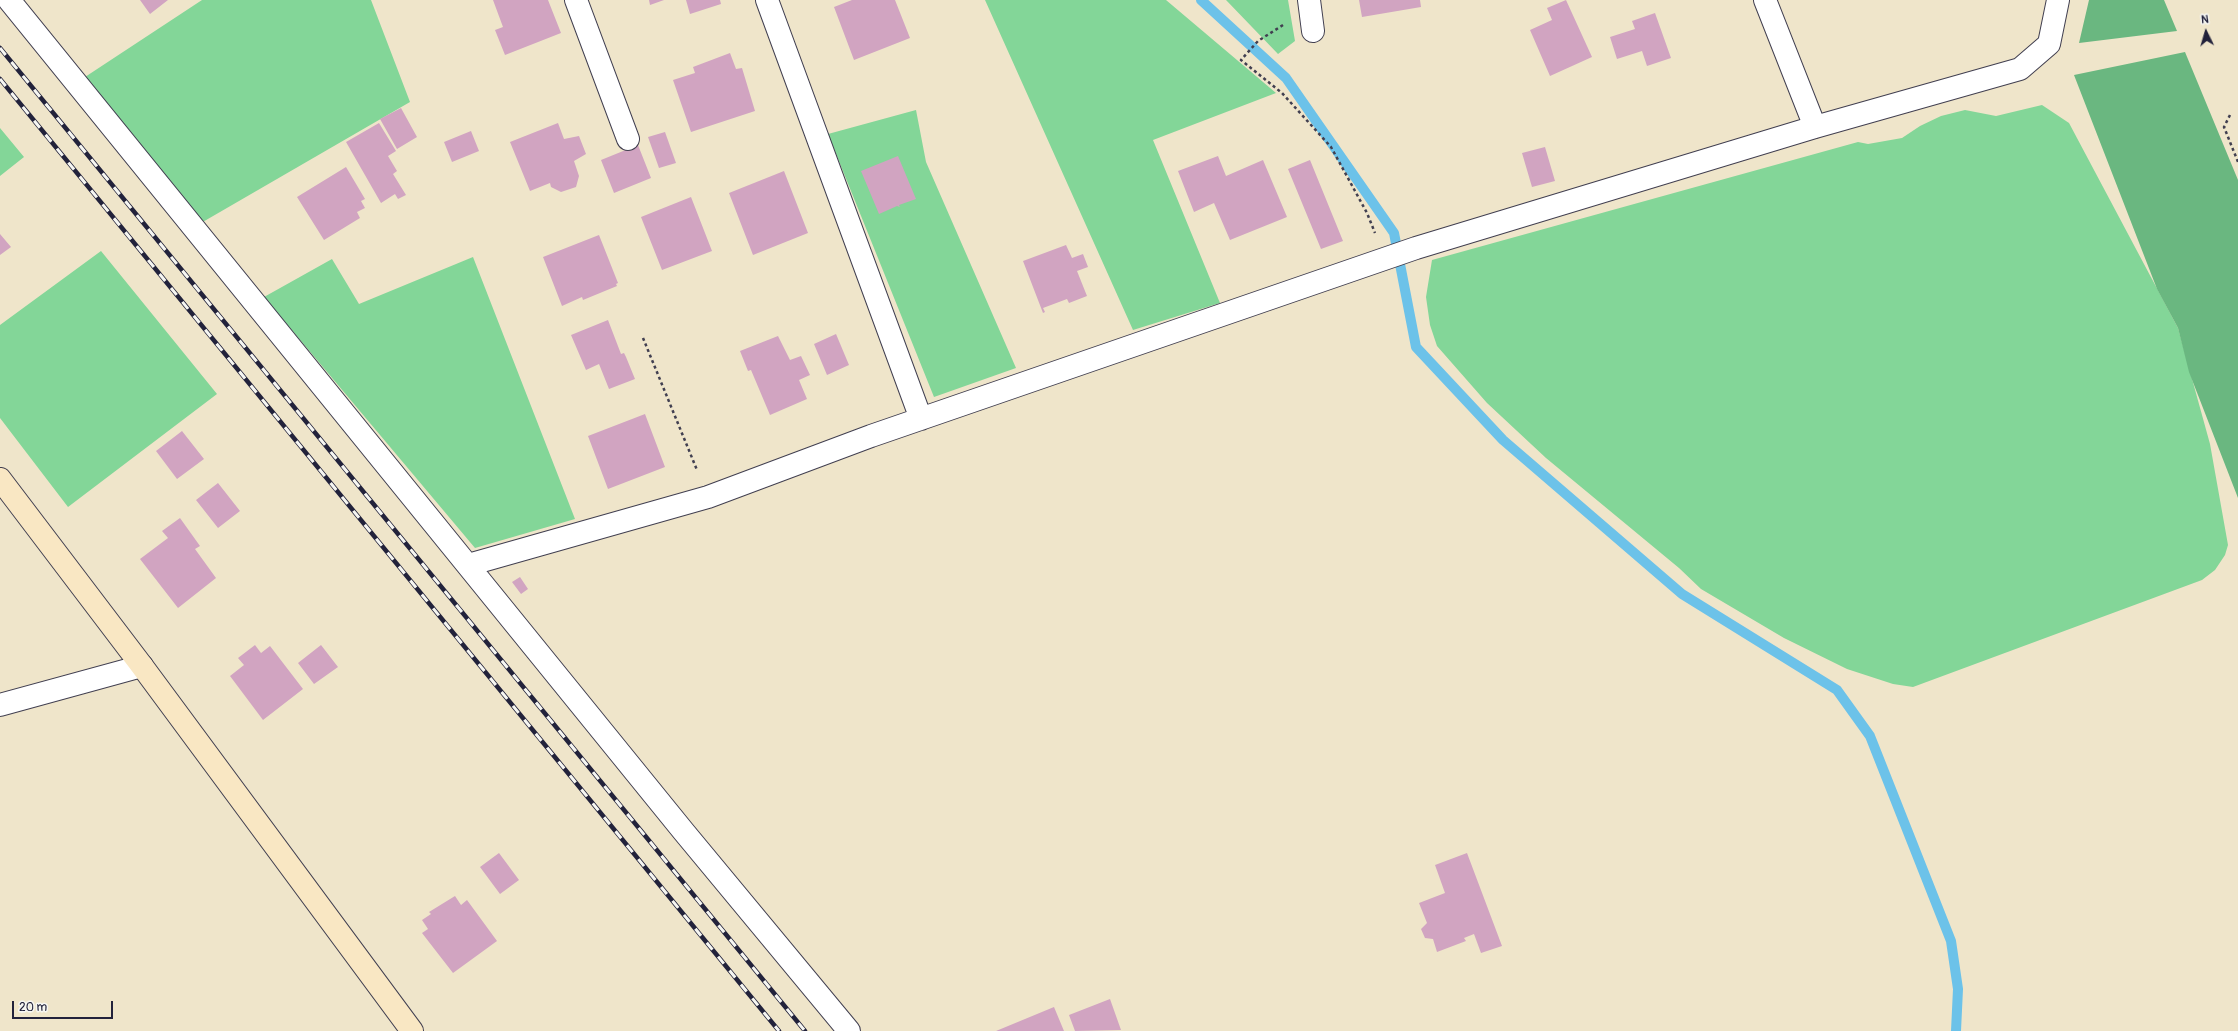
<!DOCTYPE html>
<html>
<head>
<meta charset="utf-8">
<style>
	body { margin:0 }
	#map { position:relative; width:2238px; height:1031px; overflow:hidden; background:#efe5ca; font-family:Pangolin,sans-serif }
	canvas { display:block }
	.north { position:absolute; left:2186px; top:12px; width:40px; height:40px; -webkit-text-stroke:3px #f6f6f2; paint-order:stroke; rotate:355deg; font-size:11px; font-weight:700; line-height:16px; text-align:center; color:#22223b }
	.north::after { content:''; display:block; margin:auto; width:14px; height:18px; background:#22223b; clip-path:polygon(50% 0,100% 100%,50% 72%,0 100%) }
	.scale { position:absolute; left:12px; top:1001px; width:101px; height:18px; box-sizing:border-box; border:2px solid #22223b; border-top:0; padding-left:5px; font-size:12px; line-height:14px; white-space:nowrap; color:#22223b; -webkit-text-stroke:3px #f6f6f2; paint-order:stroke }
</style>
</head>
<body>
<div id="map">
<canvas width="2238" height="1031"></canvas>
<div class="north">N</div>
<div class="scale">20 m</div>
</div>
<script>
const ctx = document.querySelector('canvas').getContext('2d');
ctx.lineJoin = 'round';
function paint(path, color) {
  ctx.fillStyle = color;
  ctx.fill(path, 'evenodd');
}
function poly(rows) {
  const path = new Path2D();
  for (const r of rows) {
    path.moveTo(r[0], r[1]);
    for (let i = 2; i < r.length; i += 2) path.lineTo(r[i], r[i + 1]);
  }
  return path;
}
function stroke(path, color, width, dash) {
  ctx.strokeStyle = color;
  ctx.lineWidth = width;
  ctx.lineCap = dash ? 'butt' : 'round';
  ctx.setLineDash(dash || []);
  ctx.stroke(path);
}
const green = poly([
	[202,0,371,0,410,102,201,223,85,77],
	[985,0,1166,0,1276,93,1153,140,1220,303,1133,330],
	[1226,0,1288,0,1295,41,1278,54],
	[2042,105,2069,123,2178,328,2210,444,2228,545,2225,555,2215,570,2202,580,1913,687,1893,684,1847,669,1784,638,1701,589,1679,568,1546,458,1487,403,1437,346,1430,325,1426,297,1432,260,1858,142,1868,144,1902,138,1920,126,1941,116,1965,110,1996,116],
	[916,110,926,162,1016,368,934,397,828,134],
	[0,128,24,157,0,176],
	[101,251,217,394,68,507,0,418,0,325],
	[473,257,575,519,475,548,264,297,332,259,359,304]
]);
const forest = poly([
	[2089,0,2164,0,2177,31,2079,43],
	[2185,52,2238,180,2238,498,2189,372,2178,328,2157,289,2074,75]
]);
const stream = poly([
	[1201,0,1286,78,1394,233,1416,347,1503,440,1682,594,1837,690,1870,736,1951,941,1958,989,1956,1031]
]);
const building = poly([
	[140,0,168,0,150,14],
	[493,0,548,0,561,33,505,55,495,30,503,27],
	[649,0,664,0,650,5],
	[686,0,720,0,721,4,690,14],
	[852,0,895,0,910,38,854,60,834,7],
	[1359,0,1420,0,1421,7,1362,17],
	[1566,0,1592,57,1550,76,1530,30,1552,20,1547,8],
	[1655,13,1671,58,1647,66,1642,51,1617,59,1610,37,1635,29,1632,21],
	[730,53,736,69,742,68,755,111,691,132,673,80,695,73,693,67],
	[401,108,417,137,397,149,380,119],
	[379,123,396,151,388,156,397,171,393,174,406,195,398,199,395,194,381,203,346,142],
	[558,123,564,139,579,136,586,154,574,161,579,176,576,187,561,192,551,187,550,183,530,191,510,142],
	[471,131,479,151,452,162,444,142],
	[665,132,676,163,659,168,648,137],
	[638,145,651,178,614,193,601,160],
	[1545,147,1555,181,1532,187,1522,153],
	[898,156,916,199,899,205,900,207,897,206,879,214,861,171],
	[1218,156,1226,176,1263,160,1287,217,1230,240,1214,203,1194,212,1178,171],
	[1310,160,1343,241,1321,249,1288,169],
	[346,167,365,199,361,201,365,208,357,212,360,218,324,240,297,197],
	[784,171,808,233,753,255,729,193],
	[691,197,712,251,662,270,641,217],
	[0,234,11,247,0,255],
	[599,235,618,283,616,284,617,286,583,300,582,297,562,306,543,257],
	[1066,245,1072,258,1083,254,1088,267,1077,271,1087,296,1069,303,1067,299,1043,308,1045,312,1043,313,1023,261],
	[608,320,621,354,624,353,626,357,635,379,609,389,599,364,586,370,571,335],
	[836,334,849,365,827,375,814,344],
	[778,336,790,360,801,356,810,375,799,380,807,399,770,415,751,370,748,371,740,351],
	[645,414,665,467,608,489,588,436],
	[182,431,204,459,177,479,156,451],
	[218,483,240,511,218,528,196,500],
	[180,518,200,546,195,549,216,578,178,608,140,559,168,538,162,531],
	[520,577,528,589,521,594,512,582],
	[255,645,261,653,270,646,303,689,263,720,230,676,244,665,238,658],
	[321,645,338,667,314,684,298,663],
	[499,853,519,880,500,894,480,867],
	[1467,853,1502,946,1481,953,1474,934,1464,938,1466,941,1437,952,1433,939,1425,938,1421,929,1427,923,1419,903,1445,893,1435,865],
	[455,896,461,905,467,900,497,941,453,973,422,933,428,929,422,920,431,914,429,912],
	[1110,999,1121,1030,1075,1031,1069,1015],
	[1054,1007,1064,1031,996,1031]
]);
const path = poly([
	[1283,25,1258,41,1241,60,1282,93,1331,147,1367,213,1375,233],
	[2230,115,2224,127,2238,162],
	[643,338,697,470]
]);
const minor = poly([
	[9,0,684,832,849,1031],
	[576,0,628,139],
	[767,0,921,419],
	[1309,0,1313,31],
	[1765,0,1815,127],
	[468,565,708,497,871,436,1416,248,1815,127,2020,69,2049,44,2058,0],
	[0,705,142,666]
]);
const secondary = poly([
	[0,479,142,666,412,1031]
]);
const rail = poly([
	[0,48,805,1031],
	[0,79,779,1031]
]);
paint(green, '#83d698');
paint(forest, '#6ab780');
stroke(stream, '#6cc2e9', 10);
paint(building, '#d1a4c1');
stroke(minor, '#413f50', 24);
stroke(secondary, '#413f50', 24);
stroke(path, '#413f50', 2.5, [3, 3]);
stroke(minor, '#fff', 22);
stroke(secondary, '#f9e7c3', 22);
stroke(rail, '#22223b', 4.5);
stroke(rail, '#f6f6f2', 3, [9]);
</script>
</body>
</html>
